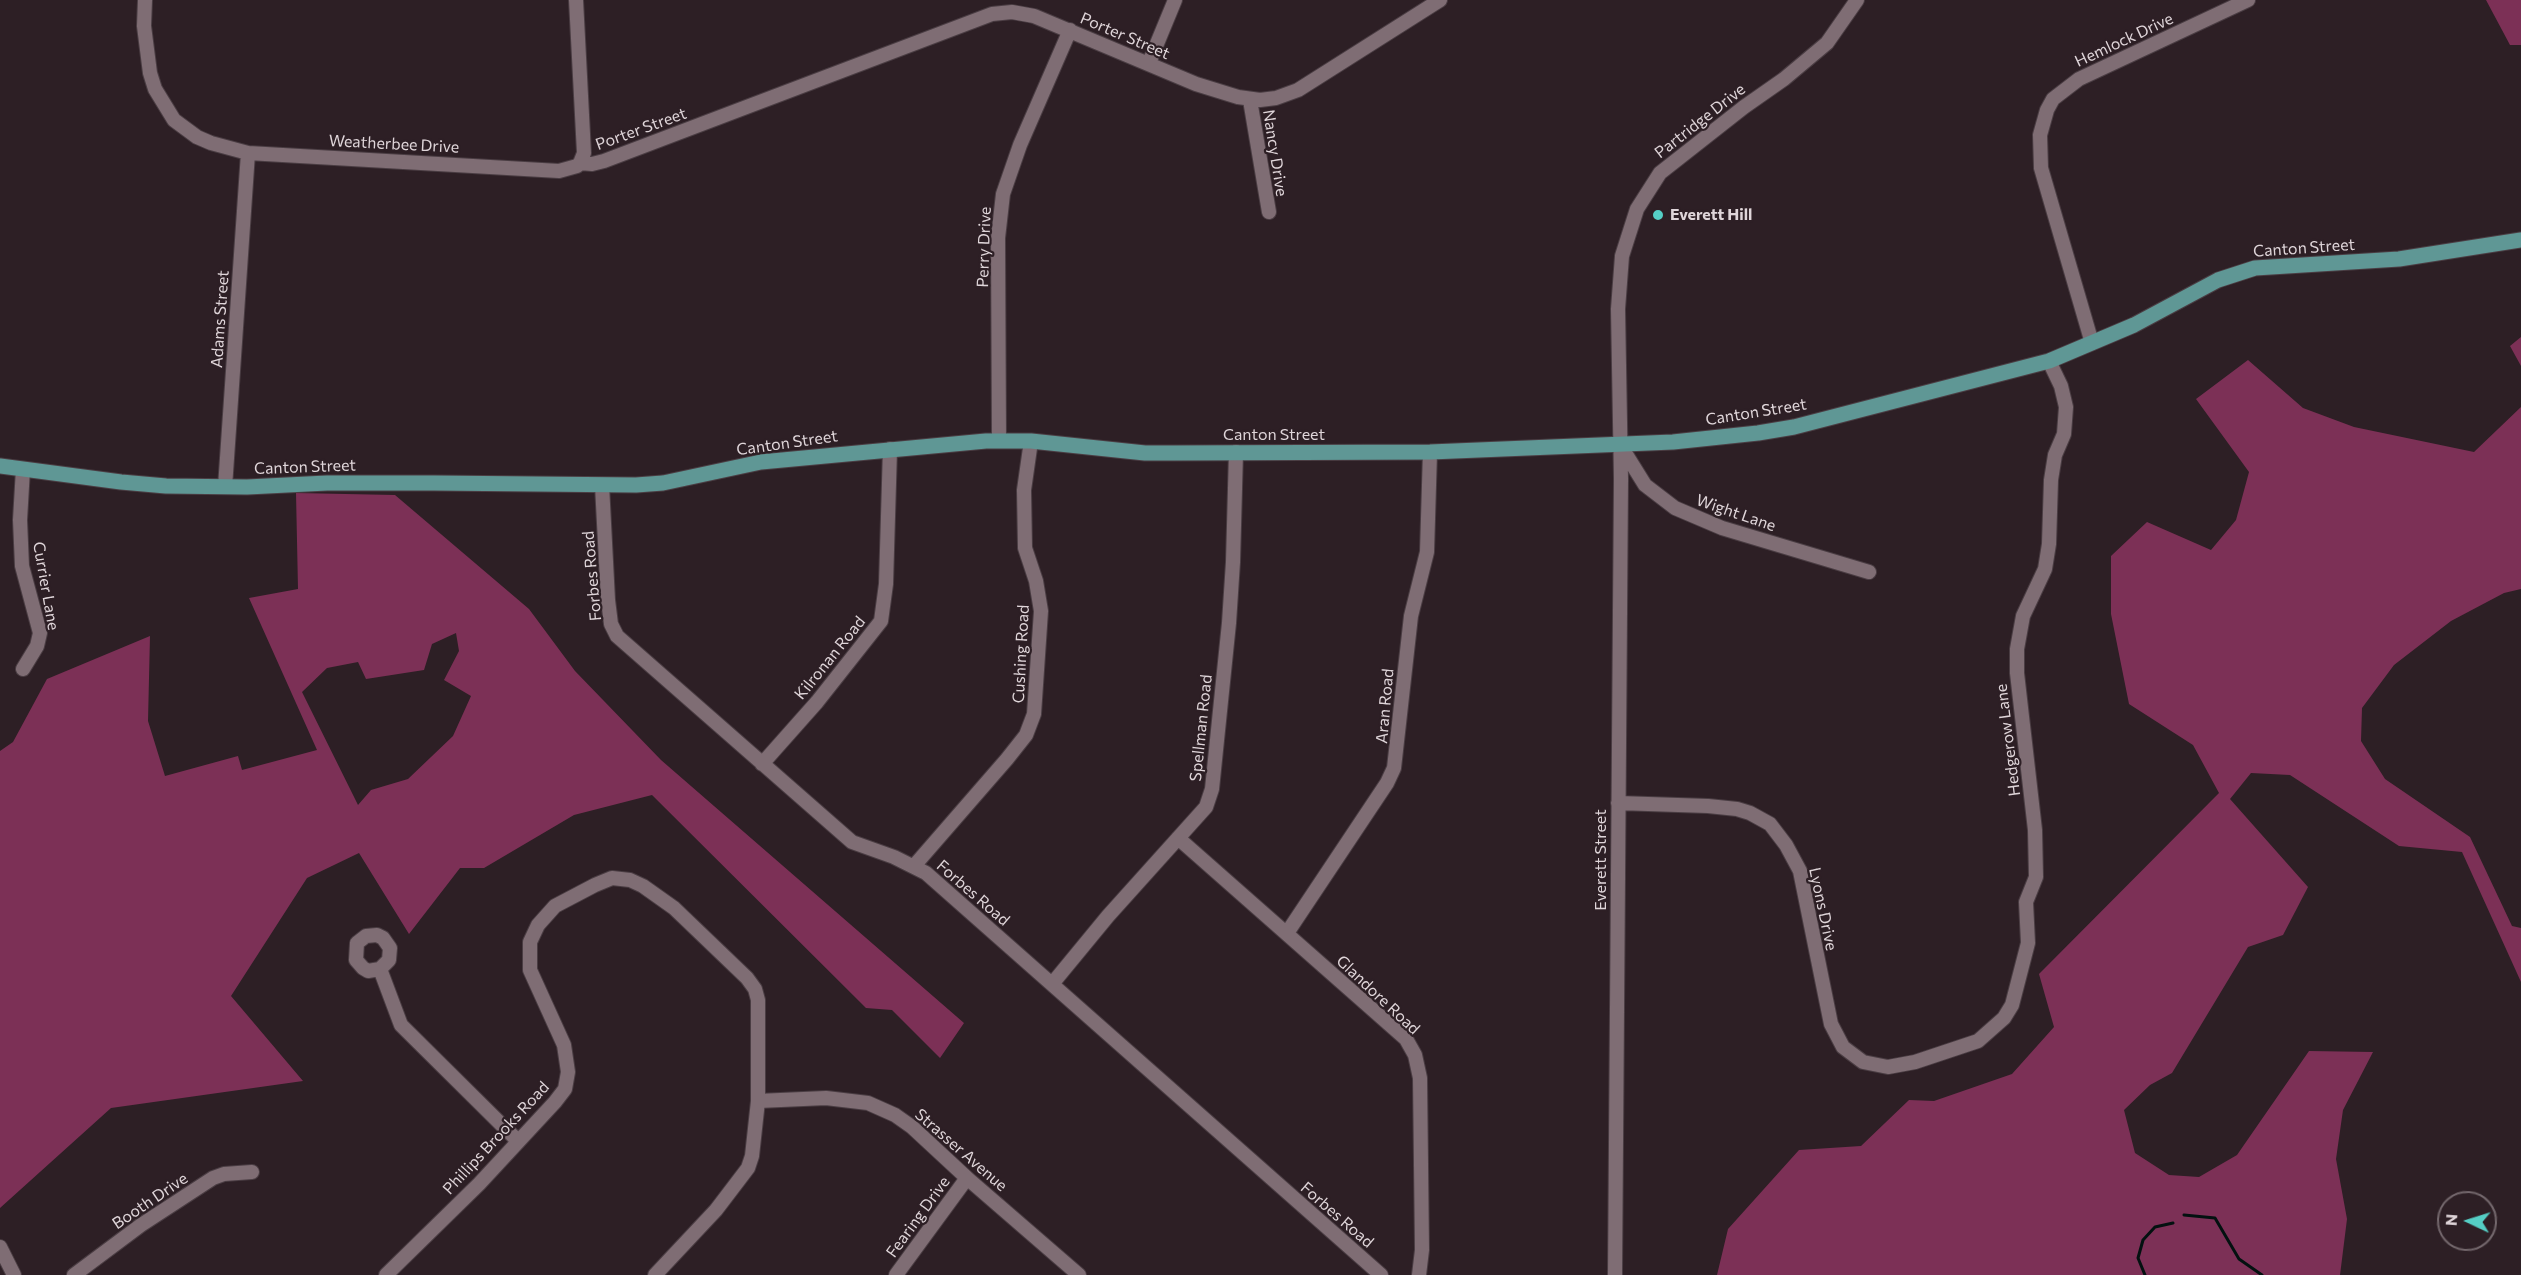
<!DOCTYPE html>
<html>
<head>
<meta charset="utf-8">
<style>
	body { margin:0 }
	#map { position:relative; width:2521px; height:1275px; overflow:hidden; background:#2d1f25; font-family:Commissioner,sans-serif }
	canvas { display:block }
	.north { position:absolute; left:2437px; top:1191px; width:60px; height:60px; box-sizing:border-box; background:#2d1f25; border:2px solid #74686d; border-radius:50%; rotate:274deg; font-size:16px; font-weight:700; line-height:24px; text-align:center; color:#dfd5d9 }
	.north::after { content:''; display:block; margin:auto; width:21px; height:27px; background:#55cec5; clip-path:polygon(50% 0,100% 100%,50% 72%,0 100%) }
</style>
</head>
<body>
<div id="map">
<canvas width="2521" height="1275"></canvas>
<div class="north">N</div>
</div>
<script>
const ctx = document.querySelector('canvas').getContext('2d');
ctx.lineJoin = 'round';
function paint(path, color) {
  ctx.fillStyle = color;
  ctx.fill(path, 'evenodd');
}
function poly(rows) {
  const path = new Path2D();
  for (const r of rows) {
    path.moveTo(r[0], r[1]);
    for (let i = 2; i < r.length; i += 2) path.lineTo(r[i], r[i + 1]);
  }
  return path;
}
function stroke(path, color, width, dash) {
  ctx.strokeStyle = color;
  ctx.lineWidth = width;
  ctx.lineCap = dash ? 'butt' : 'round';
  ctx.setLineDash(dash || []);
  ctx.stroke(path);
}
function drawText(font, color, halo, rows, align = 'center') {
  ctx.font = font + ' Commissioner,sans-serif';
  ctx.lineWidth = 4.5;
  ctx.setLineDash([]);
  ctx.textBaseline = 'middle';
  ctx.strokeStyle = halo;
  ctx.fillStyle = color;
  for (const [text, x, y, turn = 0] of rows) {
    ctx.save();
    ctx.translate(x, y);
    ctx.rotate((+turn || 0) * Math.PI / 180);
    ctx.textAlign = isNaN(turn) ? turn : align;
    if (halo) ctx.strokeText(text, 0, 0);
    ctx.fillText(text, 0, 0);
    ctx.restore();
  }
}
const forest = poly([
	[2486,0,2521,0,2521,45,2510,45],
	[2521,337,2521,366,2510,346],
	[2248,360,2303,408,2354,427,2474,452,2521,407,2521,589,2504,593,2451,621,2394,665,2362,708,2361,741,2385,779,2470,837,2512,926,2521,928,2521,982,2462,852,2399,846,2290,775,2251,773,2230,799,2308,887,2283,935,2248,947,2172,1073,2150,1085,2124,1110,2135,1153,2169,1175,2199,1177,2237,1155,2309,1051,2373,1052,2343,1110,2336,1159,2347,1219,2340,1275,1717,1275,1728,1229,1799,1150,1861,1146,1909,1100,1934,1101,2012,1074,2054,1027,2039,974,2219,793,2193,745,2129,704,2111,614,2111,556,2147,522,2211,550,2236,520,2249,472,2196,399],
	[296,493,395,495,529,609,575,671,661,760,964,1023,940,1058,892,1010,866,1008,652,795,574,815,484,868,460,868,409,934,359,853,307,878,231,996,303,1081,111,1108,0,1208,0,751,13,742,47,679,150,636,148,721,165,776,238,756,242,770,317,750,249,598,298,589],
	[456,633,459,651,444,680,471,696,453,736,408,779,371,790,358,805,302,692,327,668,358,662,366,679,424,670,432,644]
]);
const stream = poly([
	[2184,1215,2215,1218,2239,1259,2262,1275],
	[2145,1275,2138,1258,2143,1240,2155,1227,2173,1223]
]);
const minor = poly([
	[145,0,144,26,150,73,155,89,174,120,197,137,211,143,248,153,559,171,577,166,580,163,584,153,576,0],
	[1149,63,1175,0],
	[1250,100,1269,212],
	[580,163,592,164,604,161,992,14,1012,12,1034,16,1196,84,1238,97,1260,100,1276,98,1298,90,1440,0],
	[2092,343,2041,168,2040,135,2047,110,2053,99,2079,79,2248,0],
	[999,441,998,238,1003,194,1020,145,1070,30],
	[1622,448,1645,485,1675,508,1722,528,1869,572],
	[23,469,20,520,22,566,40,633,37,646,23,669],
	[602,485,608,600,611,624,617,636,852,842,894,857,926,873,1381,1275],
	[225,487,248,153],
	[762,764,817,702,881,621,886,584,890,449],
	[1618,803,1708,806,1737,809,1750,813,1770,824,1786,845,1800,871,1831,1024,1843,1047,1863,1062,1888,1067,1915,1062,1978,1041,2004,1018,2012,1005,2028,943,2026,902,2036,877,2035,830,2017,673,2017,649,2023,616,2045,569,2049,544,2051,480,2055,455,2064,434,2066,407,2061,386,2049,361],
	[1178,838,1406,1039,1415,1055,1420,1078,1422,1250,1419,1275],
	[914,866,1007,759,1026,735,1034,714,1041,611,1036,581,1025,548,1024,490,1031,441],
	[1287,933,1387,783,1394,768,1411,616,1427,552,1430,452],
	[380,969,368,971,363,968,356,960,357,943,366,936,377,935,383,938,390,948,389,960,380,969,401,1025,518,1141],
	[1052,984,1108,916,1206,807,1212,789,1229,623,1233,562,1236,452],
	[0,1247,14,1275],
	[74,1275,141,1225,213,1178,224,1174,252,1172],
	[386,1275,479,1184,555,1102,565,1089,568,1072,564,1045,530,970,530,942,538,925,555,906,595,885,612,878,630,880,643,886,674,908,747,978,755,989,758,1000,758,1101],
	[655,1275,716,1210,748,1168,752,1156,758,1101,826,1098,868,1103,895,1115,912,1127,967,1178,1079,1275],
	[896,1275,967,1178],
	[1615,1275,1621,479,1618,309,1622,256,1637,209,1660,173,1744,107,1784,79,1827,43,1857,0]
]);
const major = poly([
	[0,466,121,482,166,486,247,487,327,483,434,483,636,485,663,483,761,462,986,441,1031,441,1145,453,1174,453,1430,452,1673,442,1758,433,1794,427,2049,361,2134,325,2218,280,2255,268,2399,259,2521,240]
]);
const markers = [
	[1658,215,6,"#55cec5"]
];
const streetNames = [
	["Porter Street",1125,36,23],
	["Hemlock Drive",2124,40,-25],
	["Partridge Drive",1700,121,-38],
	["Porter Street",641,129,-20],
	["Weatherbee Drive",394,144,3],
	["Nancy Drive",1275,153,81],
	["Perry Drive",984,247,-88],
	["Canton Street",2304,248,-4],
	["Adams Street",220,319,-86],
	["Canton Street",1756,412,-9],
	["Canton Street",1274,435],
	["Canton Street",787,443,-8],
	["Canton Street",305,467,-2],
	["Wight Lane",1736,513,19],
	["Forbes Road",592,576,-95],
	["Currier Lane",46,586,80],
	["Cushing Road",1021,654,-87],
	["Kilronan Road",830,658,-51],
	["Aran Road",1385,706,-85],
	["Spellman Road",1201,728,-84],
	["Hedgerow Lane",2008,740,-97],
	["Everett Street",1601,860,-90],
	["Forbes Road",973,893,41],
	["Lyons Drive",1823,909,78],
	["Glandore Road",1378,995,43],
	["Phillips Brooks Road",496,1138,-47],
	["Strasser Avenue",961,1150,41],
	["Booth Drive",150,1201,-34],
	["Forbes Road",1337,1215,41],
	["Fearing Drive",918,1217,-54]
];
const poiNames = [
	["Everett Hill",1670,215]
];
paint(forest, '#7c3056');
stroke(stream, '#031110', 3);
stroke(minor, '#4a3d43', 16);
stroke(major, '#4a3d43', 17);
stroke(minor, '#7f6d74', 14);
stroke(major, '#5f9795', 15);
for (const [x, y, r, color] of markers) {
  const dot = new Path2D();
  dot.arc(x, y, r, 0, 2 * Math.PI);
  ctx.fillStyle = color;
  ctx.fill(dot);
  stroke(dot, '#2d1f25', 2);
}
drawText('16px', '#dfd5d9', '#2d1f25', streetNames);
drawText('bold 16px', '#dfd5d9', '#2d1f25', poiNames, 'left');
</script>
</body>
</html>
